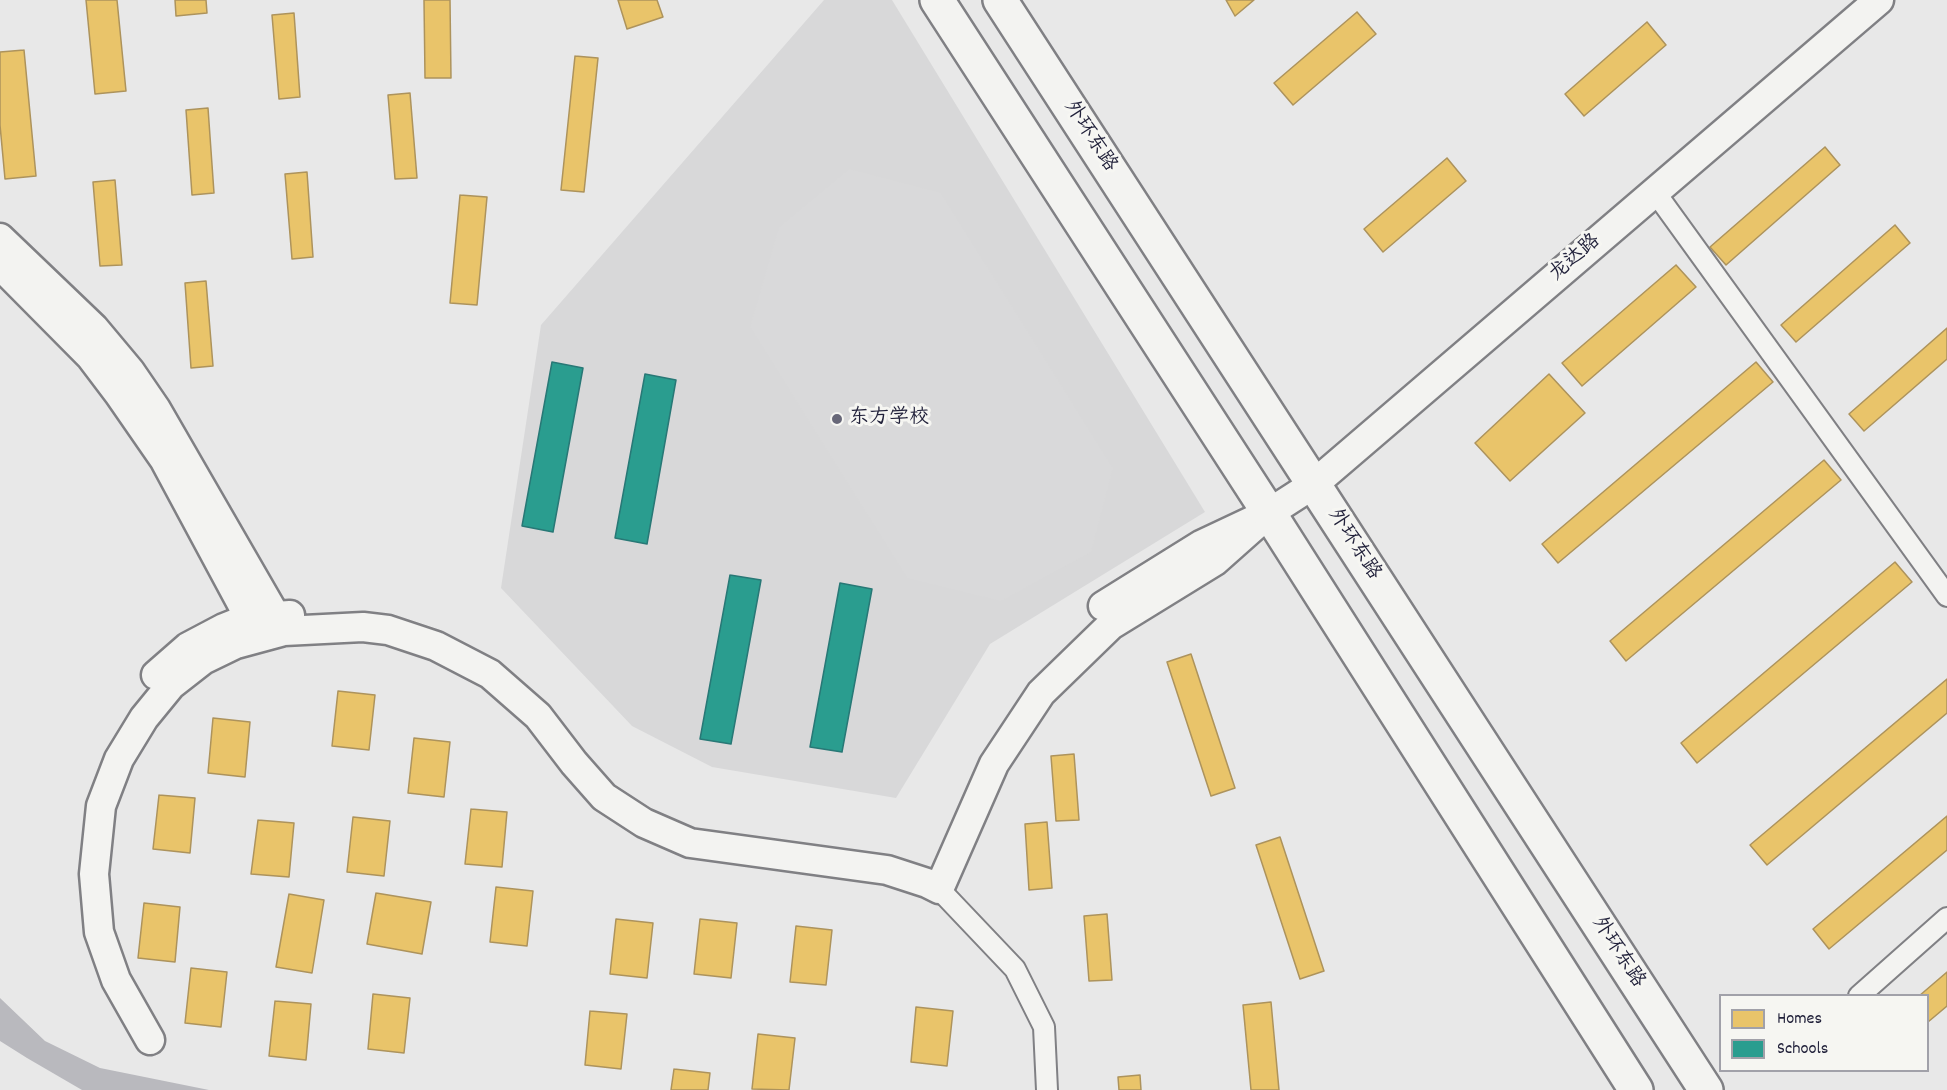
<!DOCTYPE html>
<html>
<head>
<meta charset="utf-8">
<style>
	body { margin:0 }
	#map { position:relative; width:1947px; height:1090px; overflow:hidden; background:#e8e8e8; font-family:Dekko,sans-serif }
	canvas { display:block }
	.legend { position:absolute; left:1719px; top:994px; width:210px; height:78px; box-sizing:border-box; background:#f6f6f2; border:2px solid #a1a1a9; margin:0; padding:8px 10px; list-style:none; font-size:18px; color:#22223b }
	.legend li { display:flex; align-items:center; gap:12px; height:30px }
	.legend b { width:30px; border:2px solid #a1a1a9 }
</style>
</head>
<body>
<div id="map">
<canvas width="1947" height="1090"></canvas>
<ul class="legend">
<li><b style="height:16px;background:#e9c46a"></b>Homes</li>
<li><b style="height:16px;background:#2a9d8f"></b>Schools</li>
</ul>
</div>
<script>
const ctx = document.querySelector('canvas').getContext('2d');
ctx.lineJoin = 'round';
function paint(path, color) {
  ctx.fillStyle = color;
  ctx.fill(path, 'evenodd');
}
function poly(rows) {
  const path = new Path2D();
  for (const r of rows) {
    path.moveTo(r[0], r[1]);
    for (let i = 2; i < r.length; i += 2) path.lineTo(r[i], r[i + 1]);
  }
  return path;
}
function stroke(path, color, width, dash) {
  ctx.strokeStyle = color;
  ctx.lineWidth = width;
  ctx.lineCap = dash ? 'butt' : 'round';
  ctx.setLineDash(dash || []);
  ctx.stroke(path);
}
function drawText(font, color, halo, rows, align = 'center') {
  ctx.font = font + ' Dekko,"LXGW WenKai TC",sans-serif';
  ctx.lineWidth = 6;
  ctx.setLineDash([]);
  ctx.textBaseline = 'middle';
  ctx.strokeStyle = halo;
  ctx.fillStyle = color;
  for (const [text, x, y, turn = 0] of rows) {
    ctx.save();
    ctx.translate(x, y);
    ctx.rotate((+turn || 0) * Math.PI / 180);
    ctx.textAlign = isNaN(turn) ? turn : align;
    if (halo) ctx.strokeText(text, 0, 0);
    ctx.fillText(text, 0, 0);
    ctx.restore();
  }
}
const built = poly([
	[824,0,892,0,1205,512,990,644,896,798,712,767,632,726,501,588,541,325]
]);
const green = poly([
	[849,169,941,193,1113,468,1091,552,1001,601,907,578,750,327,779,227]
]);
const water = poly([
	[0,998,45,1041,100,1068,209,1090,82,1090,27,1058,0,1041]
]);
const homes = poly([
	[86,0,117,0,126,91,95,94,86,0],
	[175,0,206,0,207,13,176,16,175,0],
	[424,0,450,0,451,78,425,78,424,0],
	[618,0,657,0,663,17,627,29,618,0],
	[1226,0,1254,0,1235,16,1226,0],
	[1357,12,1376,34,1293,105,1274,83,1357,12],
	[294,13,300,97,279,99,272,15,294,13],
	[1647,22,1666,45,1584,116,1565,94,1647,22],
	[24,50,36,176,5,179,0,125,0,52,24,50],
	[575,56,598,58,584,192,561,190,575,56],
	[410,93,417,178,395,179,388,95,410,93],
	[208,108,214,193,192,195,186,110,208,108],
	[1825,147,1840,165,1726,265,1710,247,1825,147],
	[1447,158,1466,181,1383,252,1364,229,1447,158],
	[307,172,313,257,292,259,285,174,307,172],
	[115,180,122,265,100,266,93,182,115,180],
	[460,195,487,197,477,305,450,303,460,195],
	[1895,225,1910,243,1796,342,1781,325,1895,225],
	[1676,265,1696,287,1582,386,1562,363,1676,265],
	[206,281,213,366,191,368,185,283,206,281],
	[1947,328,1947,359,1864,431,1849,414,1947,328],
	[1756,362,1773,382,1558,563,1542,544,1756,362],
	[1549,374,1585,413,1510,481,1475,443,1549,374],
	[1824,460,1841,480,1626,661,1610,641,1824,460],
	[1895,562,1912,582,1697,763,1681,743,1895,562],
	[1191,654,1235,788,1211,796,1167,662,1191,654],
	[1947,679,1947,713,1767,865,1750,845,1947,679],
	[338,691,375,695,369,750,332,746,338,691],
	[213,718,250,722,245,777,208,773,213,718],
	[414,738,450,742,444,797,408,793,414,738],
	[1074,754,1079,820,1056,821,1051,756,1074,754],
	[159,795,195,798,190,853,153,849,159,795],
	[471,809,507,812,502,867,465,864,471,809],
	[1947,816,1947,850,1829,949,1813,929,1947,816],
	[353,817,390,821,384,876,347,872,353,817],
	[258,820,294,823,289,877,251,874,258,820],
	[1047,822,1052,888,1029,890,1025,824,1047,822],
	[1280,837,1324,971,1300,979,1256,845,1280,837],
	[496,887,533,891,527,946,490,942,496,887],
	[376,893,431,902,422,954,367,944,376,893],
	[289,894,324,900,312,973,276,967,289,894],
	[144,903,180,907,175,962,138,958,144,903],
	[1107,914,1112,980,1089,981,1084,916,1107,914],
	[616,919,653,923,647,978,610,974,616,919],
	[700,919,737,923,731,978,694,974,700,919],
	[796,926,832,930,826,985,790,982,796,926],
	[191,968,227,972,221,1027,185,1023,191,968],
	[1947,972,1947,1006,1928,1022,1928,996,1919,996,1947,972],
	[373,994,410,998,404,1053,368,1049,373,994],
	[275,1001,311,1004,306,1060,269,1056,275,1001],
	[1271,1002,1279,1090,1251,1090,1243,1005,1271,1002],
	[916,1007,953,1011,947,1066,911,1062,916,1007],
	[590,1011,627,1014,621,1069,585,1065,590,1011],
	[758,1034,795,1038,789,1090,752,1089,758,1034],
	[674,1069,710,1073,708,1090,671,1090,674,1069],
	[1140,1075,1141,1090,1119,1090,1118,1077,1140,1075]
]);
const schools = poly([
	[552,362,583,368,553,532,522,526,552,362],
	[645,374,676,380,647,544,615,538,645,374],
	[730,575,761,580,731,744,700,739,730,575],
	[840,583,872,589,842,752,810,747,840,583]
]);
const street = poly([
	[1655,192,1947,596],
	[939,889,1015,969,1044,1027,1047,1090],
	[1859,996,1947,918]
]);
const secondary = poly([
	[0,238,94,328,130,371,156,409,283,629],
	[0,265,91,357,119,394,164,459,258,634],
	[1103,606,1201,545,1269,513,1314,484,1879,0],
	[156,675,188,647,224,628,249,618,290,615],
	[150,1040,116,980,99,932,94,874,101,806,119,759,144,718,171,685,203,660,236,644,284,631,363,627,388,630,436,646,490,674,538,716,574,763,604,797,644,823,690,843,887,870,927,883,939,889,994,764,1041,693,1111,625,1215,561,1269,513]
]);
const highway = poly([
	[937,0,1269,513,1636,1090],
	[1000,0,1706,1090]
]);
const markers = [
	[837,419,6,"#676778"]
];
const streetNames = [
	["外环东路",1089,137,57],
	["龙达路",1576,259,-41],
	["外环东路",1353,545,57],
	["外环东路",1617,953,57]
];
const poiNames = [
	["东方学校",849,419]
];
paint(built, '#d8d8d9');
paint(green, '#d9d9da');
paint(water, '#b9b9be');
paint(homes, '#e9c46a');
stroke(homes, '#ad935c', 1.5);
paint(schools, '#2a9d8f');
stroke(schools, '#287876', 1.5);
stroke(street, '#808084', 24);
stroke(secondary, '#808084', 33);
stroke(highway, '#808084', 38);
stroke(street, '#f3f3f1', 20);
stroke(secondary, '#f3f3f1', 28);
stroke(highway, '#f3f3f1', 33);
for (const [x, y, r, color] of markers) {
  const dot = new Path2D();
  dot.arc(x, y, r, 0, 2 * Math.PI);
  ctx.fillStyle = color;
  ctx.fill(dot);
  stroke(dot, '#f6f6f2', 2);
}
drawText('20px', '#22223b', '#f6f6f2', streetNames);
drawText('20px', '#22223b', '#f6f6f2', poiNames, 'left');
</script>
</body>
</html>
